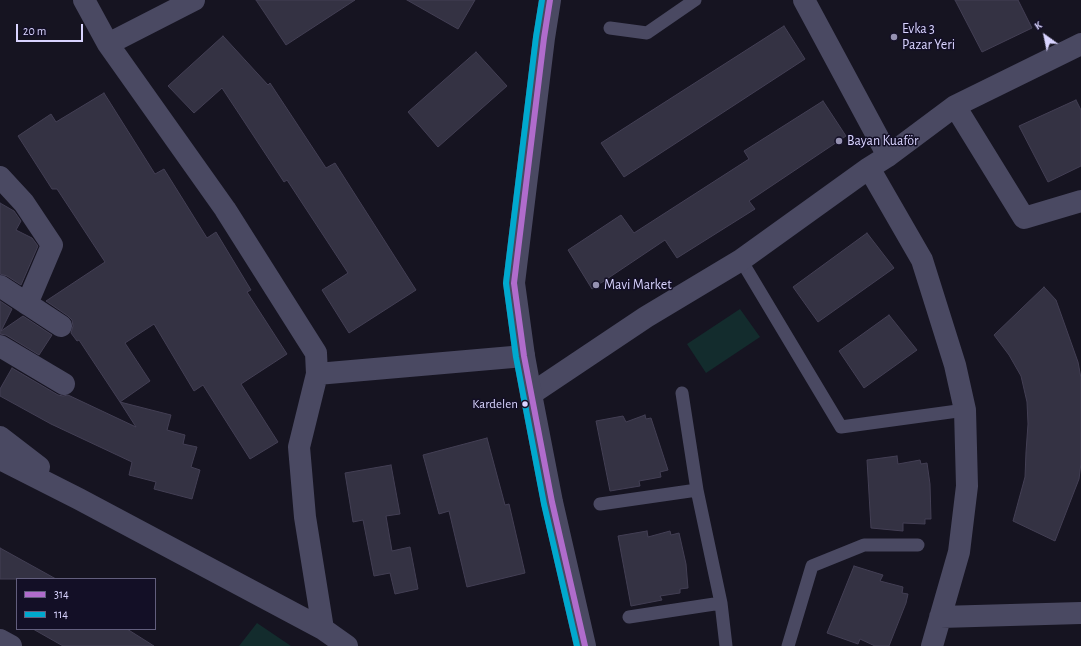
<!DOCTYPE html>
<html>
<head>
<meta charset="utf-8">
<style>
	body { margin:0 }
	#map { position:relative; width:1081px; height:646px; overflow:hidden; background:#161421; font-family:"Alegreya Sans",sans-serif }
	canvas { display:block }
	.legend { position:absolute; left:16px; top:578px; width:140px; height:52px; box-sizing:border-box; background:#130f26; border:1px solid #625e7d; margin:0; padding:5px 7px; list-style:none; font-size:12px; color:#d9d4ff }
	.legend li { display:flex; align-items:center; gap:8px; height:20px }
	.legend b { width:20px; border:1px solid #625e7d }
	.north { position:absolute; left:1025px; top:16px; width:40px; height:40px; -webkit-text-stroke:3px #130f26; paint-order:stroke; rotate:327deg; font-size:11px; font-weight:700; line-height:16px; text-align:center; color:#d9d4ff }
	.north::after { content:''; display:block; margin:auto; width:14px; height:18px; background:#d9d4ff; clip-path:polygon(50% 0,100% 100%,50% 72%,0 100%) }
	.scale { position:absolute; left:16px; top:24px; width:67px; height:18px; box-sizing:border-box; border:2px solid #d9d4ff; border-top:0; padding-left:5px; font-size:12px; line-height:14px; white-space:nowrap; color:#d9d4ff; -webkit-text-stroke:3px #130f26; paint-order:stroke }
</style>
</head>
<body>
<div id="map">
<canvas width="1081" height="646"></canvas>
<ul class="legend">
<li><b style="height:5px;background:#b06ccc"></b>314</li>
<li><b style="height:5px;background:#00a9ce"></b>114</li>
</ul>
<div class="north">K</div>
<div class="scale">20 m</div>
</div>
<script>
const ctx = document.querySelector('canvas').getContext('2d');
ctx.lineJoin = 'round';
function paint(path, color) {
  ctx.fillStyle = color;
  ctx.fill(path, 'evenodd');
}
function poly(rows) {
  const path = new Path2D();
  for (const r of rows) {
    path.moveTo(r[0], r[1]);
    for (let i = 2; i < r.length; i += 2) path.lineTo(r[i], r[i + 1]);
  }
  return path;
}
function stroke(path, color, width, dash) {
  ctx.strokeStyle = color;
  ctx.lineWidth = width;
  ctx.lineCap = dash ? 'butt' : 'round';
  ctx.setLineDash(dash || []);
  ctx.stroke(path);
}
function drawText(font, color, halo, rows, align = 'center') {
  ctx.font = font + ' "Alegreya Sans",sans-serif';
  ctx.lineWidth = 3;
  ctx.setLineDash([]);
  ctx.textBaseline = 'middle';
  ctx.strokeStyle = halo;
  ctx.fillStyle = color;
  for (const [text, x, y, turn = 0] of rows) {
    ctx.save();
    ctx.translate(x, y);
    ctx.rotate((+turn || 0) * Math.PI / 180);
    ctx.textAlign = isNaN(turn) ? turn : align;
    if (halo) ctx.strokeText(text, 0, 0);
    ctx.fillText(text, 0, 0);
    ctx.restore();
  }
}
const green = poly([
	[740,309,760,337,706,373,687,344],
	[257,623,291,646,239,646]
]);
const building = poly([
	[256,0,355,0,286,45,256,0],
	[407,0,475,0,458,29,407,0],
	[955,0,1018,0,1032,28,982,52,955,0],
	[784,26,805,59,624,177,601,143,784,26],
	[223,36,268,85,270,83,326,168,335,163,416,290,349,333,322,290,348,273,287,180,284,182,222,88,194,113,168,86,223,36],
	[476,52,507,86,438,147,408,112,476,52],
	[104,93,155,174,164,169,207,238,216,232,251,290,247,292,287,354,241,384,278,442,250,459,203,385,194,391,154,324,125,343,150,381,120,402,79,340,77,341,71,333,73,326,72,320,68,316,46,301,105,262,57,189,52,189,18,136,51,114,56,122,104,93],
	[1076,100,1081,110,1081,166,1048,182,1019,126,1076,100],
	[823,101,846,136,749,201,755,209,677,258,665,240,592,289,568,250,621,215,634,233,749,159,744,151,823,101],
	[0,203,14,211,21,221,16,230,32,238,38,246,21,285,7,276,0,274,0,203],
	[867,233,894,268,818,322,793,287,867,233],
	[1044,287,1056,300,1078,362,1081,378,1081,463,1079,479,1055,541,1013,521,1025,477,1026,452,1028,424,1027,402,1021,376,1009,355,994,335,1044,287],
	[0,301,12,309,1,331,23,316,52,335,39,355,6,335,0,334,0,301],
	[889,315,917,350,864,388,839,351,889,315],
	[12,368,58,395,63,396,68,395,136,427,120,402,171,415,167,430,185,435,183,444,197,447,191,467,200,470,192,499,154,489,156,482,129,475,132,462,51,424,0,396,0,389,12,368],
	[645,415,646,419,651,418,668,470,660,472,661,477,639,481,640,486,610,491,596,421,623,416,626,422,645,415],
	[487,438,505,505,509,504,525,573,467,587,449,511,439,514,423,455,487,438],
	[897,456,898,464,920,460,921,464,927,463,930,484,931,519,925,519,925,524,903,523,903,531,871,528,867,460,897,456],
	[391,465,400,514,386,516,392,551,410,547,418,589,395,594,390,573,374,576,363,520,353,522,345,473,391,465],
	[647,531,648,537,670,531,671,535,679,533,686,564,688,588,680,589,680,593,660,596,662,600,631,606,618,536,647,531],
	[0,548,56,579,0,579,0,548],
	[854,566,883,575,880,581,903,587,902,593,908,594,906,603,889,646,875,646,860,639,858,644,827,633,854,566],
	[33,629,127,629,154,646,63,646,33,629]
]);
const service = poly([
	[610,28,647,33,695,0],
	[741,260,841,427,965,410],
	[682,393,697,490,721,603,726,646],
	[600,504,697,490],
	[629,617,721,603],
	[788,646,812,566,864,545,918,545]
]);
const minor = poly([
	[84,0,108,44,225,209,316,353,317,374],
	[804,0,888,156],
	[108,44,194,0],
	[955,106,1024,218,1081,201],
	[869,168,922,260,955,365,965,410,967,486,959,552,932,646],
	[0,177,24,203,52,245,27,304],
	[0,286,61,326],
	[0,346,64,384],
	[531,394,646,317,741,260,869,168,888,156,955,106,1081,44],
	[0,437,39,467],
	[0,459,79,499,323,629,347,646],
	[940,617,1081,613],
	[323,629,305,517,299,447,317,374,524,356],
	[0,640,11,646]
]);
const tertiary = poly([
	[550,0,544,38,514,283,524,356,531,394,552,502,585,646]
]);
const bus1 = poly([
	[550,0,544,38,514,283,524,356,552,502,585,646]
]);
const bus2 = poly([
	[542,0,536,37,506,283,516,357,544,504,577,646]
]);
const markers = [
	[894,37,4,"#9591b1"],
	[839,141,4,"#9591b1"],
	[596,285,4,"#9591b1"],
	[525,404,3.5,"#d9d4ff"]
];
const busNames = [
	["Kardelen",518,404]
];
const poiNames = [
	["Evka 3",902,29],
	["Pazar Yeri",902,45],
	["Bayan Kuaför",847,141],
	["Mavi Market",604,285]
];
paint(green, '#132c2d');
paint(building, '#343243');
stroke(building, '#433f54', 1);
stroke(service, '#4a4962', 13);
stroke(minor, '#4a4962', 22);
stroke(tertiary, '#4a4962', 22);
stroke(bus1, '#b06ccc', 6);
stroke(bus2, '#00a9ce', 6);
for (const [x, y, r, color] of markers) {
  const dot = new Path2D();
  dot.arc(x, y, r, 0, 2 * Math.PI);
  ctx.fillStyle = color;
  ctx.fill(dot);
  stroke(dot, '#130f26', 1.5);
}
drawText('13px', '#d9d4ff', '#130f26', busNames, 'right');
drawText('14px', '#d9d4ff', '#130f26', poiNames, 'left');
</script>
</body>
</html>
